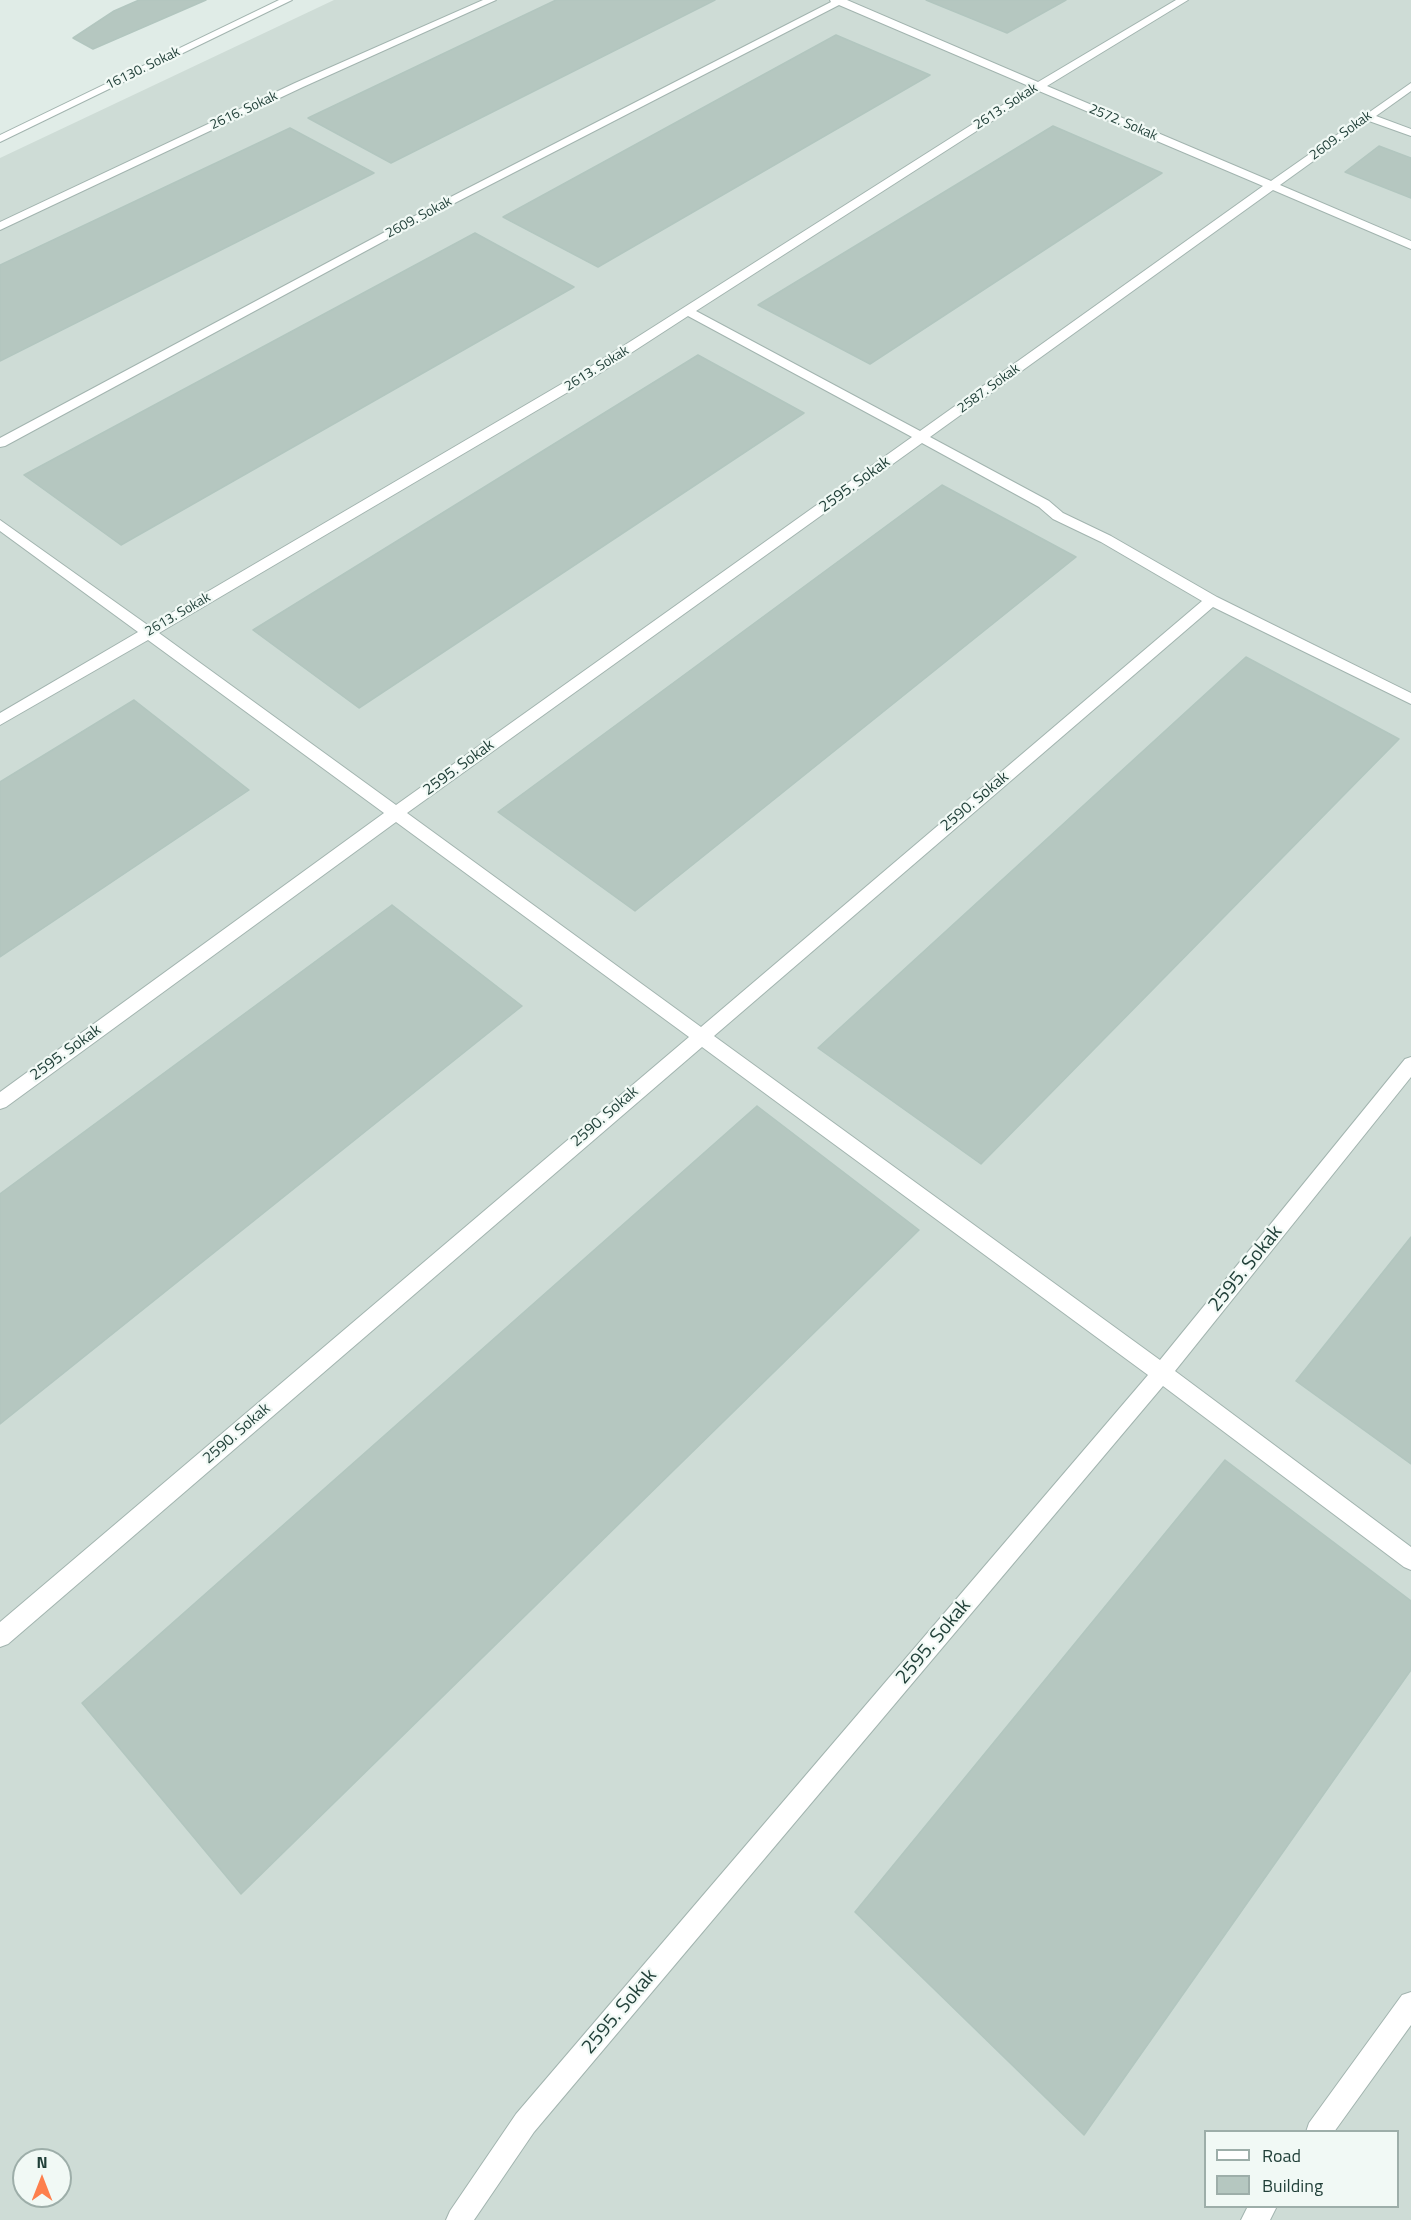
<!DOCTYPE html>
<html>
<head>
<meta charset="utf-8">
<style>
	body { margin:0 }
	#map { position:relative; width:1411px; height:2220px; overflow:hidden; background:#e0ece7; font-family:"Titillium Web",sans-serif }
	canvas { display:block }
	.legend { position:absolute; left:1204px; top:2130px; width:195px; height:78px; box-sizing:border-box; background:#f1f9f5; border:2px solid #9daea9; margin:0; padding:8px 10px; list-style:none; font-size:18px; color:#1f3e37 }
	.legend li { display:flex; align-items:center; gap:12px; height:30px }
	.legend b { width:30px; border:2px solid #9daea9 }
	.north { position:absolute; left:12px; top:2148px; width:60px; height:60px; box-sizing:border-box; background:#f1f9f5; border:2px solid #9daea9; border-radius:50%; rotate:0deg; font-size:16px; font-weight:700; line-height:24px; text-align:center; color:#1f3e37 }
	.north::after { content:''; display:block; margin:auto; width:21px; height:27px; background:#fd7f4d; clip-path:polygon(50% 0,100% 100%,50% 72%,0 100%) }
</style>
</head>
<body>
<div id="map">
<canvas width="1411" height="2220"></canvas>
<ul class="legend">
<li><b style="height:8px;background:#fff"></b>Road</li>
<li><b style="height:16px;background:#b5c7c0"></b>Building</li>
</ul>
<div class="north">N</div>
</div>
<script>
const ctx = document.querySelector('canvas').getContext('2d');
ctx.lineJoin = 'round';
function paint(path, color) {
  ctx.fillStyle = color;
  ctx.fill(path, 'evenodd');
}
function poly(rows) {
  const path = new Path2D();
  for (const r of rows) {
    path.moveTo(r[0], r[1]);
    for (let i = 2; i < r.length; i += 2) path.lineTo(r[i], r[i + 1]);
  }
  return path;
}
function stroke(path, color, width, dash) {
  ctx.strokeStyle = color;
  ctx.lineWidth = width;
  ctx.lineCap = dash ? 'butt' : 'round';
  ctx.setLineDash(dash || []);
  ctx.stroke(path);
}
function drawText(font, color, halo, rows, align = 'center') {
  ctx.font = font + ' "Titillium Web",sans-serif';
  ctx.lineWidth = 4.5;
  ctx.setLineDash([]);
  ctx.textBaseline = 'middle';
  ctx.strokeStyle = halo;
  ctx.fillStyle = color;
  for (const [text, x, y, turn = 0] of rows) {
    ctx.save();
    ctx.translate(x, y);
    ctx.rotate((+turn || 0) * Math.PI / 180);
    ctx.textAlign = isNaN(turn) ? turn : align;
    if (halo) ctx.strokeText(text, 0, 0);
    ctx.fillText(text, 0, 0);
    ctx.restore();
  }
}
const built = poly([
	[334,0,1411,0,1411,2220,0,2220,0,158],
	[1206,2132,1398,2132,1398,2206,1206,2206],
	[24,2160,60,2160,60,2196,24,2196]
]);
const building = poly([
	[139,0,206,0,93,49,73,38,114,11,139,0],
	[556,0,715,0,391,163,308,118,556,0],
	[926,0,1066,0,1007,33,926,0],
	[836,35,930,75,598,267,503,217,836,35],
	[1053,126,1162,173,870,364,758,305,1053,126],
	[290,128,374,173,0,361,0,265,290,128],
	[1379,146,1411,158,1411,198,1345,172,1379,146],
	[475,233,574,287,121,545,24,475,475,233],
	[698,355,804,413,359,708,253,630,698,355],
	[942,485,1076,557,635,911,498,812,942,485],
	[1246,657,1399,739,981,1164,818,1048,1246,657],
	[134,700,249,790,0,957,0,782,134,700],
	[392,905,522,1006,0,1424,0,1194,392,905],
	[757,1106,919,1230,241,1894,82,1703,757,1106],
	[1411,1237,1411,1464,1296,1381,1411,1237],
	[1225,1460,1411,1601,1411,1670,1084,2135,855,1912,1225,1460]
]);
const minor = poly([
	[279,0,292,0,0,142,0,135,279,0],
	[483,0,496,0,303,87,0,230,0,222,295,83,483,0],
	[830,0,847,0,1038,82,1176,0,1188,0,1047,86,1271,181,1411,83,1411,91,1376,116,1411,129,1411,136,1369,121,1280,185,1411,241,1411,249,1273,190,930,437,1049,501,1063,513,1111,536,1217,597,1411,693,1411,704,1213,607,714,1036,1160,1360,1405,1059,1411,1057,1411,1077,1175,1371,1411,1547,1411,1570,1404,1567,1163,1386,534,2132,474,2220,446,2220,450,2211,516,2114,1148,1375,702,1047,8,1644,0,1647,0,1622,689,1037,396,822,6,1107,0,1109,0,1092,384,813,148,640,0,725,0,713,138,632,0,531,0,520,149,626,587,369,1031,87,839,5,447,207,5,446,0,447,0,438,439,203,831,2,830,0],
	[1039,91,1263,186,920,431,696,311,1039,91],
	[688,316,912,437,396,805,159,633,597,375,688,316],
	[922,443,1039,507,1053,519,1101,542,1202,601,701,1027,407,813,922,443],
	[1411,1992,1411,2025,1334,2132,1306,2132,1309,2123,1402,1995,1411,1992],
	[1248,2206,1277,2206,1270,2220,1241,2220,1248,2206]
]);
const farStreetnames = [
	["16130. Sokak",143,69,-26],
	["2613. Sokak",1006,107,-33],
	["2616. Sokak",244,111,-25],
	["2572. Sokak",1123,123,23],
	["2609. Sokak",1341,136,-36],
	["2609. Sokak",419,218,-28],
	["2613. Sokak",597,369,-32],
	["2587. Sokak",989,389,-36],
	["2613. Sokak",178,615,-30]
];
const streetNames = [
	["2595. Sokak",855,485,-36],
	["2595. Sokak",459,768,-36],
	["2590. Sokak",975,802,-40],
	["2595. Sokak",66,1053,-36],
	["2590. Sokak",605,1117,-41],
	["2590. Sokak",237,1434,-41]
];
const nearStreetnames = [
	["2595. Sokak",1246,1269,-51],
	["2595. Sokak",934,1642,-50],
	["2595. Sokak",620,2012,-50]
];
paint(built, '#cedcd6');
paint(building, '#b5c7c0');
stroke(building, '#b2c6bf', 1.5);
stroke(minor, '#a2b4af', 2);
paint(minor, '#fff');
drawText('14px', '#1f3e37', '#f1f9f5', farStreetnames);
drawText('16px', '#1f3e37', '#f1f9f5', streetNames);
drawText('20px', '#1f3e37', '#f1f9f5', nearStreetnames);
</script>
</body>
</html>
